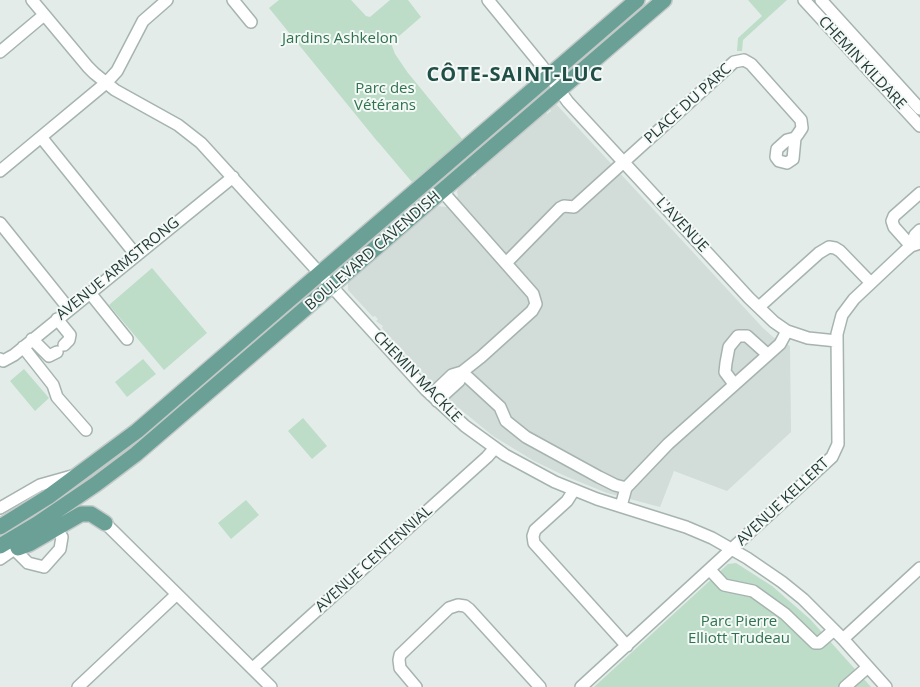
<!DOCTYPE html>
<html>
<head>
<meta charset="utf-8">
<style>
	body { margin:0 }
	canvas { display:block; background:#e3ece9 }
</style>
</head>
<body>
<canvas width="920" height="687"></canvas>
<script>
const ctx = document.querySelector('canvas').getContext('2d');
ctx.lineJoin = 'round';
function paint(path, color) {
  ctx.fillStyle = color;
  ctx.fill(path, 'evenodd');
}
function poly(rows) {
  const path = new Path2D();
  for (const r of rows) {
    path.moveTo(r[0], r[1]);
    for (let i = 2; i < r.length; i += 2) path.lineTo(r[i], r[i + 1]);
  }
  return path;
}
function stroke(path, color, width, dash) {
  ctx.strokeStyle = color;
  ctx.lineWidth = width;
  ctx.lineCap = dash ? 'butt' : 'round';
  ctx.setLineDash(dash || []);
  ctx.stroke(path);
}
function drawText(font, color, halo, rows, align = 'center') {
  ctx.font = font + ' "Open Sans",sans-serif';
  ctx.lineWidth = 4;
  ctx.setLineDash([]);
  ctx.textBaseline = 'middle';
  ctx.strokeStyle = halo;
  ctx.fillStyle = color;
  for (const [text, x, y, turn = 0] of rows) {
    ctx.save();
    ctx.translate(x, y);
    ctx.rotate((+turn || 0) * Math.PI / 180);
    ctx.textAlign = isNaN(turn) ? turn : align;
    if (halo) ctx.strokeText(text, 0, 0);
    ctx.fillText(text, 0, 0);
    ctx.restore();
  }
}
const built = poly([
	[556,104,763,328,773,337,790,346,791,432,727,491,674,471,660,507,607,493,565,476,534,461,493,436,455,405,434,385,382,328,383,326,376,321,378,319,375,316,373,317,348,290,348,283,436,206,447,207,458,196,457,192,459,186,471,176,472,178,476,175,476,173,545,112,547,114,551,111,550,108]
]);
const green = poly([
	[279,0,351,0,366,16,370,17,390,0,408,0,421,17,391,43,395,54,408,73,463,140,412,182,379,143,377,141,269,8],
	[748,0,787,0,743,40,742,51,737,51,738,38,762,16],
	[152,268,207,333,164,370,109,305],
	[143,359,156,374,127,397,115,382],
	[24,369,49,398,35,411,10,381],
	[303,418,327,446,312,459,288,431],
	[246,500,259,515,231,539,218,523],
	[736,563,772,586,810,619,871,687,594,687,728,564]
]);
const minor = poly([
	[32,0,88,67,94,73,115,90,178,125,201,143,426,390,465,426,505,455,555,482,597,499,686,527,712,538,747,558,782,582,803,599,843,639,886,687],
	[233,0,251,22],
	[488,0,542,66,568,102,749,298,774,322,787,331,808,338,837,341],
	[804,0,920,126],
	[821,0,920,109],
	[0,52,44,15],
	[41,137,136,255],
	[0,171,106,83,117,71,143,21,167,0],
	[0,223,69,309],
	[911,246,894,227,892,221,894,216,920,193],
	[911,246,915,235,920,230],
	[506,263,560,208,564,206,574,207,734,62,744,60,751,64,801,120,802,128,798,134,795,138,787,140,777,149,776,157,779,161,787,163,793,159,795,138],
	[90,293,127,339],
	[759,307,819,253,829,247,835,248,840,251,871,283],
	[57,319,70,335,69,340,64,345],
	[32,339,49,356,57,352],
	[23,347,53,385,57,397,86,430],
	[0,359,3,361,14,355,233,177],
	[462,372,500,407,506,421,526,437,599,477,615,485,626,488],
	[734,384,725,372,726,363,729,347,738,336,747,336,767,354],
	[431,395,452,375,462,372,481,357,532,311,536,304,533,294,442,191],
	[437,401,459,381,462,372],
	[574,490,567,501,535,530,533,536,534,543,627,646],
	[621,506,626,488,668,444,780,344,787,331],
	[0,508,40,485,72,476],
	[105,523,271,687],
	[15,550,28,563,44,567,60,549,62,537,56,528],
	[0,559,23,543],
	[710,570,724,585,753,591,785,614,815,643,819,643,834,630],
	[843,639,920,568],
	[253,668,487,457,495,448],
	[78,687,177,594],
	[416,687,400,668,399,660,400,655,449,608,458,605,465,606,469,609,540,687],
	[581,687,832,457,838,444,837,334,842,315,854,299,905,251,911,246,920,243],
	[845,687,868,667]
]);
const major = poly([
	[0,527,48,497,137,431,637,0],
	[0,546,37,524,96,484,136,454,664,0],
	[18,548,29,544,81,514,91,514,105,523]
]);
const parkNames = [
	["Jardins Ashkelon",340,39],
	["Parc des",385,89],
	["Vétérans",385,106],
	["Parc Pierre",739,622],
	["Elliott Trudeau",739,639]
];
const streetNames = [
	["CHEMIN KILDARE",862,63,47],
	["PLACE DU PARC",688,104,-42],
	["L'AVENUE",682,225,47],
	["BOULEVARD CAVENDISH",373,251,-41],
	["AVENUE ARMSTRONG",118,269,-39],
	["CHEMIN MACKLE",417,377,46],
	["AVENUE KELLERT",783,502,-43],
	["AVENUE CENTENNIAL",374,559,-42]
];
const districtNames = [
	["CÔTE-SAINT-LUC",515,75]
];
paint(built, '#d2dcd8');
paint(green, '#bdddc8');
stroke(minor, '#a6b4b0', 14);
stroke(major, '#c2c9c7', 18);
stroke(minor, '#fff', 11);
stroke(major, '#6aa096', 15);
drawText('15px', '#2f724e', '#f4f9f7', parkNames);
drawText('15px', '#243d38', '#f4f9f7', streetNames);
ctx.letterSpacing = '1px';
drawText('bold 20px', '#204f47', '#f4f9f7', districtNames);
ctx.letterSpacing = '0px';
</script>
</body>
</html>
